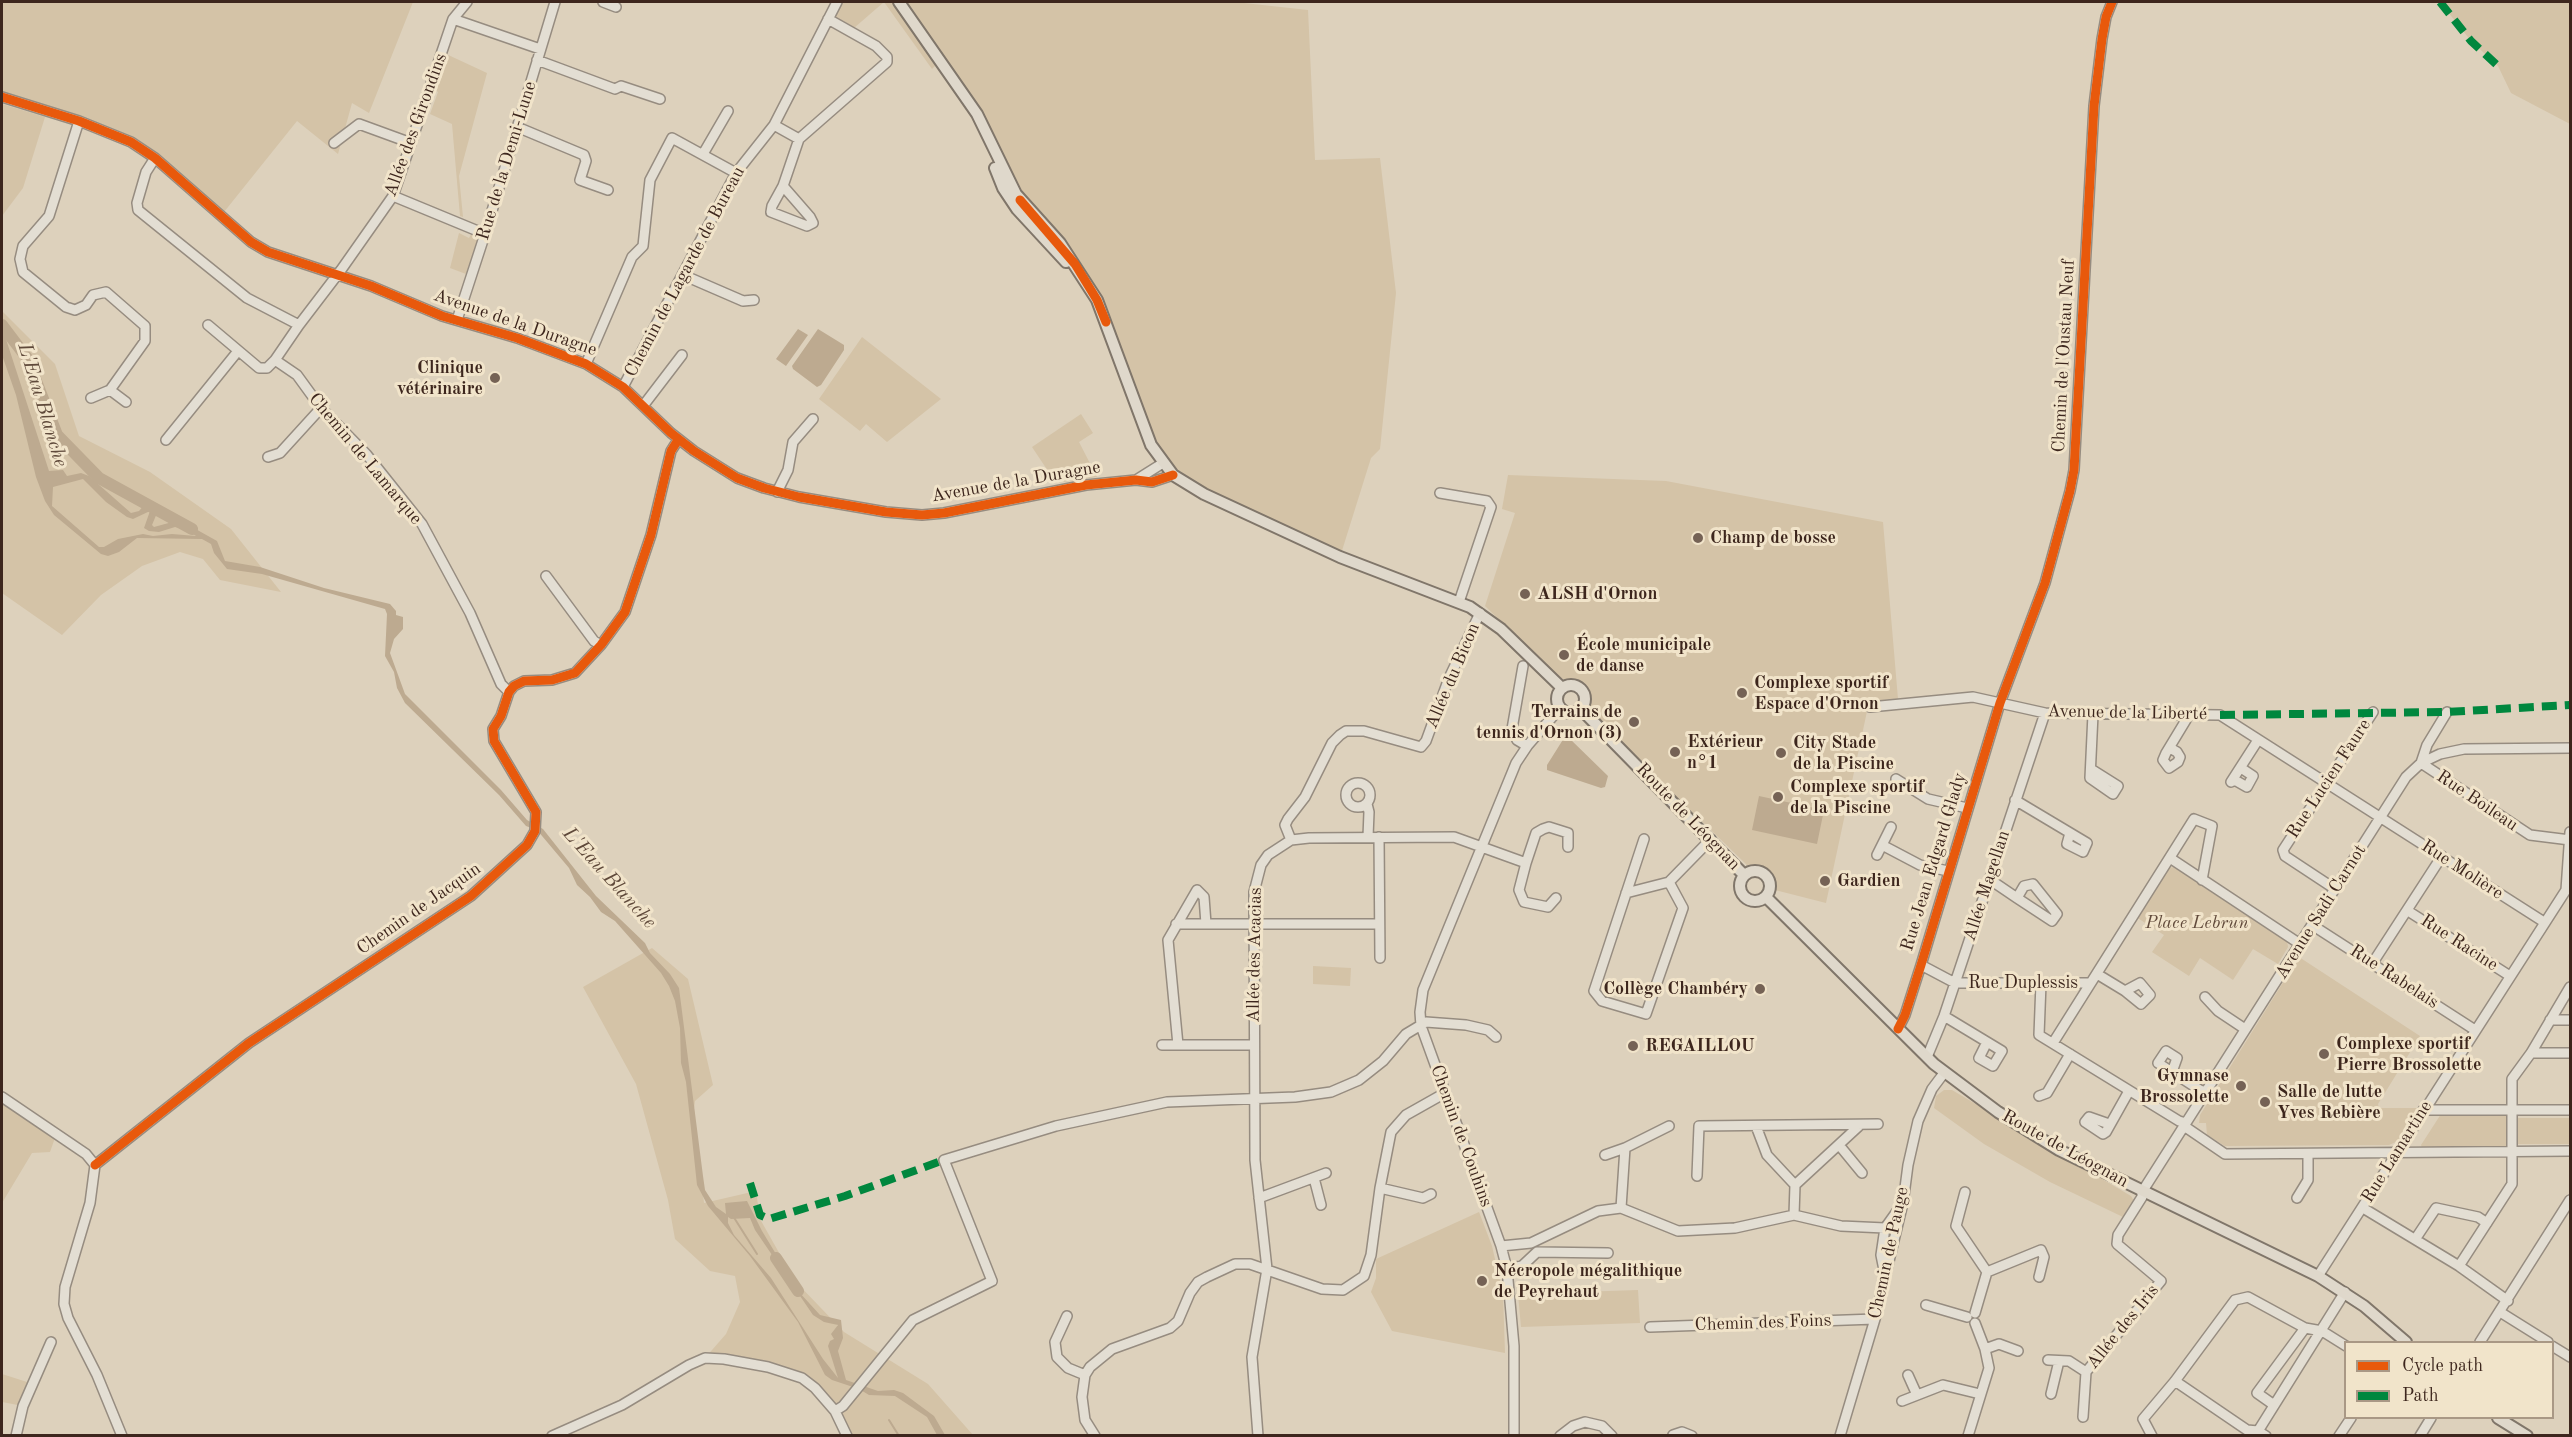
<!DOCTYPE html>
<html>
<head>
<meta charset="utf-8">
<style>
	body { margin:0 }
	#map { position:relative; width:2572px; height:1437px; overflow:hidden; background:#ddd1bc; font-family:"Old Standard TT",serif }
	canvas { display:block }
	.frame { position:absolute; inset:0; border:3px solid #3d261d; pointer-events:none }
	.legend { position:absolute; left:2344px; top:1341px; width:210px; height:78px; box-sizing:border-box; background:#f1e4ca; border:2px solid #a99885; margin:0; padding:8px 10px; list-style:none; font-size:18px; color:#3d261d }
	.legend li { display:flex; align-items:center; gap:12px; height:30px }
	.legend b { width:30px; border:2px solid #a99885 }
</style>
</head>
<body>
<div id="map">
<canvas width="2572" height="1437"></canvas>
<div class="frame"></div>
<ul class="legend">
<li><b style="height:8px;background:#e8590c"></b>Cycle path</li>
<li><b style="height:8px;background:#00873e"></b>Path</li>
</ul>
</div>
<script>
const ctx = document.querySelector('canvas').getContext('2d');
ctx.lineJoin = 'round';
function paint(path, color) {
  ctx.fillStyle = color;
  ctx.fill(path, 'evenodd');
}
function poly(rows) {
  const path = new Path2D();
  for (const r of rows) {
    if (r.length === 3) {
      path.moveTo(r[0] + r[2], r[1]);
      path.arc(r[0], r[1], r[2], 0, 2 * Math.PI);
      continue;
    }
    path.moveTo(r[0], r[1]);
    for (let i = 2; i < r.length; i += 2) path.lineTo(r[i], r[i + 1]);
  }
  return path;
}
function stroke(path, color, width, dash) {
  ctx.strokeStyle = color;
  ctx.lineWidth = width;
  ctx.lineCap = dash ? 'butt' : 'round';
  ctx.setLineDash(dash || []);
  ctx.stroke(path);
}
function drawText(font, color, halo, rows, align = 'center') {
  ctx.font = font + ' "Old Standard TT",serif';
  ctx.lineWidth = 6;
  ctx.setLineDash([]);
  ctx.textBaseline = 'middle';
  ctx.strokeStyle = halo;
  ctx.fillStyle = color;
  for (const [text, x, y, turn = 0] of rows) {
    ctx.save();
    ctx.translate(x, y);
    ctx.rotate((+turn || 0) * Math.PI / 180);
    ctx.textAlign = isNaN(turn) ? turn : align;
    if (halo) ctx.strokeText(text, 0, 0);
    ctx.fillText(text, 0, 0);
    ctx.restore();
  }
}
const green = poly([
	[2,2,413,2,369,113,352,103,338,154,297,121,220,217,131,142,2,97],
	[843,2,892,2,936,65,932,69,884,2,854,28,835,17],
	[899,2,1235,2,1308,10,1315,160,1380,158,1396,293,1380,449,1371,458,1340,557,1204,494,1163,463,1086,286,1003,188,983,134,970,110],
	[2440,2,2570,2,2570,124,2511,93,2498,66,2471,41],
	[444,53,487,73,459,176,463,217,460,216,452,124,430,114,438,92,432,88],
	[2,104,45,117,23,188,2,216],
	[473,231,480,234,466,274,450,268,459,233,469,238],
	[2,311,55,364,79,436,150,472,231,529,281,592,220,580,203,559,180,552,142,566,101,595,62,635,2,593],
	[862,337,941,399,887,442,866,424,860,431,819,399],
	[1081,414,1093,433,1079,442,1097,477,1056,483,1032,447],
	[1508,475,1666,481,1883,522,1898,699,1869,702,1826,903,1775,890,1774,877,1764,867,1747,865,1589,712,1589,700,1585,688,1574,679,1566,680,1557,676,1485,606,1515,513,1502,509],
	[2174,867,2287,940,2288,947,2278,964,2253,949,2233,980,2200,958,2189,976,2152,952,2164,935,2136,917,2168,868],
	[652,948,688,979,713,1085,695,1101,694,1109,704,1203,756,1191,760,1219,795,1281,844,1332,928,1384,973,1435,847,1435,835,1411,802,1378,705,1358,726,1334,740,1302,735,1276,710,1271,675,1239,668,1200,636,1084,583,987],
	[2299,957,2420,1036,2378,1104,2379,1108,2419,1108,2398,1141,2389,1145,2225,1146,2207,1135,2206,1123,2199,1123,2200,1115],
	[1313,966,1351,968,1350,986,1313,984],
	[1944,1090,1952,1090,2131,1196,2134,1201,2123,1217,2050,1182,1984,1144,1934,1108,1936,1096],
	[2,1098,56,1135,50,1152,32,1153,2,1203],
	[2441,1114,2507,1114,2510,1118,2508,1147,2422,1148,2421,1145],
	[2515,1118,2570,1118,2570,1144,2515,1144],
	[1479,1212,1492,1246,1503,1294,1505,1353,1392,1331,1371,1292,1376,1278,1376,1259],
	[1638,1290,1640,1323,1521,1327,1518,1294],
	[2,1374,27,1382,23,1406,2,1402]
]);
const water = poly([
	[2,327,49,471,63,470,67,476,81,473,89,476,131,513,139,511,146,503,154,506,157,513,152,525,154,527,176,521,192,527,217,541,225,561,260,567,324,588,390,604,396,611,396,615,403,617,403,629,394,639,390,653,405,694,501,790,527,820,543,829,596,896,645,943,650,953,670,974,679,988,703,1176,705,1190,716,1207,726,1214,725,1203,747,1201,762,1231,799,1292,820,1315,841,1320,843,1338,838,1351,846,1380,878,1391,894,1390,903,1393,934,1416,945,1435,937,1435,927,1417,895,1396,869,1395,859,1389,832,1380,825,1375,798,1322,750,1256,708,1206,697,1185,686,1082,681,1063,680,1028,675,1001,669,986,661,973,615,921,601,912,590,897,577,885,569,868,537,830,526,826,499,795,405,703,397,688,394,672,385,656,387,614,385,609,262,574,227,569,214,553,211,544,202,539,137,538,119,552,108,556,101,554,54,515,45,501,36,477,16,395,2,355],
	[83,479,106,502,127,517,133,519,150,511,144,528,149,531,159,532,175,527,186,529,196,536,172,534,153,536,143,534,118,539,104,547,99,547,52,506,53,487],
	[728,1217,731,1219,750,1218,755,1230,813,1315,824,1322,838,1325,831,1334,834,1339,830,1341,828,1346,838,1378,823,1359,771,1278,734,1235,728,1223],
	[798,329,808,335,786,366,776,359],
	[818,329,844,345,844,350,821,385,817,387,793,369,792,366],
	[1568,737,1608,776,1605,787,1601,788,1547,770,1547,765,1564,738],
	[1759,796,1824,810,1817,844,1752,830]
]);
const stream = poly([
	[733,1216,757,1254],
	[889,1420,899,1436]
]);
const river = poly([
	[2,325,27,358,57,435,99,478,192,529],
	[776,1258,798,1291]
]);
const minor = poly([
	[467,2,453,19,393,196,341,270,299,325,275,360,297,375,321,408,367,455,422,524,470,613,501,684,509,692],
	[603,2,616,7],
	[453,19,540,49],
	[537,60,615,89,621,86,660,99],
	[2,97,79,121,131,142,155,158,251,242,268,252,371,286,442,316,517,338,586,364,623,387,671,433,694,451,737,478,764,488,799,497,886,512,922,515,944,513,1086,485,1136,480,1152,482,1173,475],
	[79,121,49,216,23,246,20,259,23,272,66,307,75,310,86,305,93,295,106,292,145,326,145,341,110,390,91,398],
	[774,125,799,139,887,62,887,57,876,46,828,19],
	[517,127,584,155,586,161,580,180,608,190],
	[334,143,359,124,411,143],
	[703,154,728,111],
	[155,158,146,172,137,203,138,210,247,298,299,325],
	[783,186,810,217,813,223,807,226,771,212,772,206,783,186,799,139],
	[393,196,485,234],
	[683,275,743,301,754,300],
	[457,320,485,234,555,2],
	[208,325,259,368,267,368,275,360],
	[586,364,632,257,643,246,650,180,672,138,736,173],
	[623,387,736,173,774,125,837,2],
	[110,390,126,402],
	[643,406,682,355],
	[166,440,238,351],
	[268,457,280,453,321,408],
	[1136,480,1163,463],
	[777,492,788,470,793,442,813,419],
	[1440,493,1487,501,1491,507,1459,602],
	[546,576,594,641,601,645],
	[1523,666,1512,729,1517,740,1527,746],
	[1870,707,1973,697,2045,713,2220,715,2544,922],
	[2447,712,2427,745,2421,763,2530,835,2570,840],
	[2170,748,2177,752,2180,757,2178,762,2169,768,2163,760,2166,753,2186,720,2186,715],
	[2091,769,2118,786,2113,794,2090,778,2093,714],
	[1896,779,1928,799,1967,808],
	[2233,779,2247,787,2253,776,2241,768],
	[2231,782,2258,740],
	[1358,795,12],
	[2015,800,2087,843,2083,852,2067,844,2070,833],
	[1367,804,1369,812,1368,837],
	[1379,837,1380,958],
	[1644,839,1594,991,1602,1001,1646,1014,1683,908,1669,882,1711,839],
	[1291,840,1285,825,1288,819,1305,797,1332,743,1340,735,1346,731,1364,731,1421,747,1426,741,1449,678,1480,613],
	[1882,845,1920,865,1948,871],
	[1877,855,1891,827],
	[2170,858,2300,944],
	[1526,863,1536,833,1543,829,1549,827,1568,833,1568,847],
	[1989,879,2017,898,2052,921,2057,914,2033,884,2024,886,2017,898],
	[2335,889,2285,856,2283,850,2373,712],
	[1626,893,1669,882],
	[2408,911,2510,976],
	[1176,924,1206,924],
	[2312,925,2475,1030],
	[2372,964,2442,856],
	[1921,965,1955,983,2090,983],
	[2097,974,2125,991,2140,983,2150,995,2141,1004,2125,991],
	[2041,983,2039,1035,2179,1121,2186,1123],
	[2205,997,2218,1011,2245,1029],
	[1944,1016,2002,1051,1993,1066,1979,1058,1987,1042],
	[2550,1020,2570,1020],
	[1898,1029,1905,1015,1921,965,2000,703,2045,583,2070,491,2074,470,2094,106,2102,39,2106,17,2112,2],
	[2053,1043,2194,819,2212,826,2202,880],
	[1162,1045,1178,1045],
	[1253,1045,1178,1045,1168,940,1197,890,1204,897,1206,924,1379,924],
	[2531,1053,2570,1053],
	[1927,1057,1944,1016,2045,713],
	[2172,1072,2177,1058,2166,1051,2158,1063,2200,1090,2206,1092],
	[2039,1096,2047,1093,2070,1054],
	[2,1097,86,1154,95,1165,90,1203,65,1287,64,1304,68,1318,97,1375,122,1436],
	[2423,1110,2570,1110],
	[2109,1124,2089,1117,2085,1122,2103,1134,2106,1132,2129,1091],
	[1756,1126,1767,1155,1795,1185,1794,1215],
	[2184,1126,2225,1154,2570,1151],
	[1839,1145,1862,1173],
	[1605,1155,1625,1148],
	[95,1165,249,1043,471,896,527,845,535,831,536,812,494,741,493,729,501,716,509,692,514,686,524,681,552,680,575,673,601,645,625,612,651,535,671,451,678,440],
	[1697,1176,1699,1126,1878,1124],
	[1314,1178,1321,1205],
	[1795,1185,1860,1125],
	[1380,1188,1423,1198,1431,1194],
	[1965,1192,1956,1226,1987,1272],
	[1259,1198,1326,1173],
	[2297,1198,2308,1180,2308,1154],
	[1621,1208,1625,1148,1669,1126],
	[2363,1208,2459,1266,2508,1301],
	[2416,1238,2436,1208,2478,1217,2487,1223],
	[1501,1246,1531,1243,1598,1211,1621,1208,1678,1231,1735,1228,1794,1215,1841,1226,1885,1228],
	[2459,1266,2512,1184,2512,1079,2531,1053,2570,987],
	[1507,1269,1522,1266,1537,1252,1608,1253],
	[1987,1272,2041,1250,2044,1257,2039,1277],
	[1885,1275,1881,1255,1885,1228,1900,1207],
	[2318,1276,2566,890,2570,832],
	[1926,1305,1967,1317],
	[2500,1312,2548,1342],
	[1975,1313,1987,1272],
	[1067,1316,1055,1342,1057,1357,1068,1368,1085,1375],
	[1650,1327,1875,1319],
	[2480,1342,2570,1200],
	[2552,1346,2570,1357],
	[1985,1349,1999,1344,2018,1351],
	[2048,1360,2069,1361,2086,1372],
	[1908,1375,1917,1395],
	[2175,1381,2247,1430,2258,1431,2266,1436],
	[2051,1394,2059,1361],
	[1902,1401,1943,1385,1980,1394],
	[2274,1405,2257,1393,2305,1328],
	[835,1411,843,1406,913,1320,992,1281,944,1160,1056,1126,1167,1102,1295,1097,1331,1092,1359,1080,1383,1061,1406,1034,1426,1022,1466,1025,1488,1030,1496,1037],
	[2083,1417,2086,1372,2161,1281,2117,1244,2118,1235,2142,1197,2142,1192,2406,777,2421,763,2440,754,2464,749,2570,748],
	[1673,1435,1682,1432,1692,1436],
	[16,1436,23,1406,51,1342],
	[552,1436,622,1405,689,1365,705,1358,724,1359,768,1367,802,1378,815,1388,835,1411,847,1436],
	[1095,1436,1085,1420,1082,1397,1085,1375,1090,1367,1112,1349,1170,1328,1178,1321,1190,1293,1198,1282,1207,1277,1235,1264,1250,1264,1322,1289,1343,1290,1364,1276,1371,1255,1380,1188,1391,1132,1406,1115,1445,1093],
	[1258,1436,1252,1357,1267,1269,1255,1160,1254,892,1261,865,1268,855,1291,840,1309,838,1454,837,1526,863,1519,890,1524,902,1548,907,1556,898],
	[1514,1436,1514,1346,1507,1269,1501,1246,1421,1026,1420,1012,1423,990,1516,763,1528,745,1560,708],
	[1560,1436,1573,1426,1585,1422,1602,1426,1612,1436],
	[1840,1436,1875,1319,1903,1203,1908,1165,1918,1121,1932,1089,1944,1073],
	[1968,1436,1989,1368,1985,1349,1975,1323],
	[2152,1436,2143,1419,2175,1381,2235,1300,2248,1297,2305,1328,2322,1331,2346,1346],
	[2255,1436,2345,1292],
	[2339,1436,2351,1418],
	[2420,1436,2431,1418]
]);
const major = poly([
	[899,2,977,114,1016,194,1060,243,1097,300,1151,445,1173,475,1204,494,1340,557,1470,607,1501,629,1562,688],
	[995,168,1003,188,1017,209,1066,262],
	[1571,699,14],
	[1581,709,1744,875],
	[1755,886,15],
	[1766,897,1934,1064,1998,1112,2059,1150,2318,1276,2364,1306,2406,1342],
	[2498,1418,2527,1436]
]);
const quiet = poly([
	[2440,2,2471,41,2498,66],
	[2220,715,2447,712,2570,705],
	[750,1183,760,1215,769,1219,845,1196,944,1160]
]);
const cycleway = poly([
	[2,97,79,121,131,142,155,158,251,242,268,252,371,286,442,316,517,338,586,364,623,387,671,433,694,451,737,478,764,488,799,497,886,512,922,515,944,513,1086,485,1136,480,1152,482,1173,475],
	[1020,200,1075,264,1097,300,1106,322],
	[1898,1029,1905,1015,1921,965,2000,703,2045,583,2070,491,2074,470,2094,106,2102,39,2106,17,2112,2],
	[95,1165,249,1043,471,896,527,845,535,831,536,812,494,741,493,729,501,716,509,692,514,686,524,681,552,680,575,673,601,645,625,612,651,535,671,451,678,440]
]);
const markers = [
	[495,378,6,"#756255"],
	[1698,538,6,"#756255"],
	[1525,594,6,"#756255"],
	[1564,655,6,"#756255"],
	[1742,693,6,"#756255"],
	[1634,722,6,"#756255"],
	[1675,752,6,"#756255"],
	[1781,753,6,"#756255"],
	[1778,797,6,"#756255"],
	[1825,881,6,"#756255"],
	[1760,989,6,"#756255"],
	[1633,1046,6,"#756255"],
	[2324,1054,6,"#756255"],
	[2241,1086,6,"#756255"],
	[2265,1102,6,"#756255"],
	[1482,1281,6,"#756255"]
];
const streetNames = [
	["Allée des Girondins",416,125,-70],
	["Rue de la Demi-Lune",507,161,-73],
	["Chemin de Lagarde de Bureau",685,272,-62],
	["Avenue de la Duragne",515,323,19],
	["Chemin de l'Oustau Neuf",2064,356,-87],
	["Chemin de Lamarque",365,459,50],
	["Avenue de la Duragne",1016,482,-10],
	["Allée du Bicon",1453,676,-67],
	["Avenue de la Liberté",2127,713,1],
	["Rue Lucien Faure",2329,779,-57],
	["Rue Boileau",2477,801,34],
	["Route de Léognan",1688,817,46],
	["Rue Jean Edgard Glady",1934,862,-73],
	["Rue Molière",2462,870,33],
	["Allée Magellan",1987,886,-72],
	["Chemin de Jacquin",419,909,-35],
	["Avenue Sadi Carnot",2321,912,-58],
	["Rue Racine",2459,943,33],
	["Allée des Acacias",1255,955,-89],
	["Rue Rabelais",2394,977,33],
	["Rue Duplessis",2023,983],
	["Chemin de Couhins",1461,1136,70],
	["Route de Léognan",2065,1149,29],
	["Rue Lamartine",2397,1152,-58],
	["Chemin de Pauge",1889,1253,-78],
	["Chemin des Foins",1763,1323,-2],
	["Allée des Iris",2123,1327,-51]
];
const poiNames = [
	["Clinique",483,368,"right"],
	["vétérinaire",483,389,"right"],
	["Champ de bosse",1710,538],
	["ALSH d'Ornon",1537,594],
	["École municipale",1576,645],
	["de danse",1576,666],
	["Complexe sportif",1754,683],
	["Espace d'Ornon",1754,704],
	["Terrains de",1622,712,"right"],
	["tennis d'Ornon (3)",1622,733,"right"],
	["Extérieur",1687,742],
	["n°1",1687,763],
	["City Stade",1793,743],
	["de la Piscine",1793,764],
	["Complexe sportif",1790,787],
	["de la Piscine",1790,808],
	["Gardien",1837,881],
	["Collège Chambéry",1748,989,"right"],
	["Complexe sportif",2336,1044],
	["Pierre Brossolette",2336,1065],
	["REGAILLOU",1645,1046],
	["Gymnase",2229,1076,"right"],
	["Brossolette",2229,1097,"right"],
	["Salle de lutte",2277,1092],
	["Yves Rebière",2277,1113],
	["Nécropole mégalithique",1494,1271],
	["de Peyrehaut",1494,1292]
];
const parkNames = [
	["Place Lebrun",2197,923]
];
const waterNames = [
	["L'Eau Blanche",42,405,73],
	["L'Eau Blanche",609,878,48]
];
paint(green, '#d4c3a7');
paint(water, '#bdaa90');
stroke(stream, '#bdaa90', 2);
stroke(river, '#bdaa90', 12);
stroke(minor, '#968c80', 12);
stroke(major, '#80766a', 14);
stroke(minor, '#e3ded3', 9);
stroke(major, '#dfd8cb', 10);
stroke(quiet, '#00873e', 8, [15, 8]);
stroke(cycleway, '#e8590c', 9);
for (const [x, y, r, color] of markers) {
  const dot = new Path2D();
  dot.arc(x, y, r, 0, 2 * Math.PI);
  ctx.fillStyle = color;
  ctx.fill(dot);
  stroke(dot, '#f1e4ca', 2);
}
drawText('18px', '#3d261d', '#f1e4ca', streetNames);
drawText('bold 18px', '#3d261d', '#f1e4ca', poiNames, 'left');
drawText('italic 18px', '#614a3b', '#f1e4ca', parkNames);
drawText('italic 20px', '#5f493a', '#f1e4ca', waterNames);
</script>
</body>
</html>
